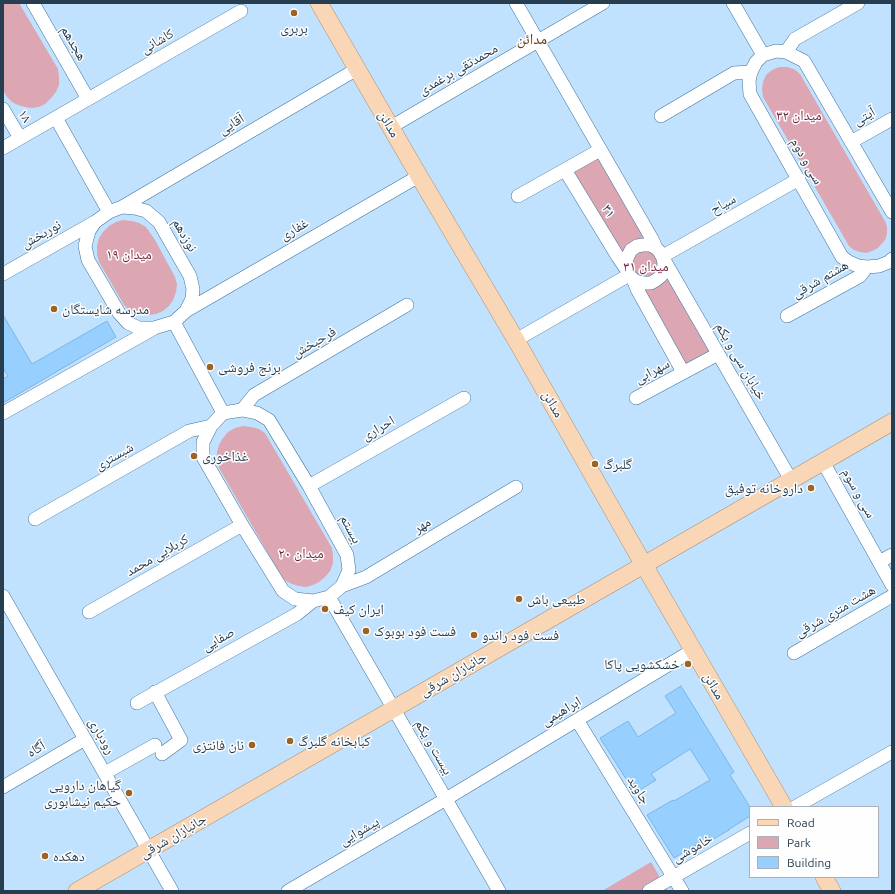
<!DOCTYPE html>
<html>
<head>
<meta charset="utf-8">
<style>
	body { margin:0 }
	#map { position:relative; width:895px; height:894px; overflow:hidden; background:#c1e2ff; font-family:Ubuntu,sans-serif }
	canvas { display:block }
	.frame { position:absolute; inset:0; border:4px solid #273e51; pointer-events:none }
	.legend { position:absolute; left:749px; top:806px; width:130px; height:72px; box-sizing:border-box; background:#fefefe; border:1px solid #a8b1b9; margin:0; padding:5px 7px; list-style:none; font-size:12px; color:#273e51 }
	.legend li { display:flex; align-items:center; gap:8px; height:20px }
	.legend b { width:20px; border:1px solid #a8b1b9 }
</style>
</head>
<body>
<div id="map">
<canvas width="895" height="894"></canvas>
<div class="frame"></div>
<ul class="legend">
<li><b style="height:5px;background:#f9d7b6"></b>Road</li>
<li><b style="height:11px;background:#dca6b2"></b>Park</li>
<li><b style="height:11px;background:#97cffe"></b>Building</li>
</ul>
</div>
<script>
const ctx = document.querySelector('canvas').getContext('2d');
ctx.lineJoin = 'round';
function paint(path, color) {
  ctx.fillStyle = color;
  ctx.fill(path, 'evenodd');
}
function poly(rows) {
  const path = new Path2D();
  for (const r of rows) {
    path.moveTo(r[0], r[1]);
    for (let i = 2; i < r.length; i += 2) path.lineTo(r[i], r[i + 1]);
  }
  return path;
}
function stroke(path, color, width, dash) {
  ctx.strokeStyle = color;
  ctx.lineWidth = width;
  ctx.lineCap = dash ? 'butt' : 'round';
  ctx.setLineDash(dash || []);
  ctx.stroke(path);
}
function drawText(font, color, halo, rows, align = 'center') {
  ctx.font = font + ' Ubuntu,"Noto Naskh Arabic",sans-serif';
  ctx.lineWidth = 3;
  ctx.setLineDash([]);
  ctx.textBaseline = 'middle';
  ctx.strokeStyle = halo;
  ctx.fillStyle = color;
  for (const [text, x, y, turn = 0] of rows) {
    ctx.save();
    ctx.translate(x, y);
    ctx.rotate((+turn || 0) * Math.PI / 180);
    ctx.textAlign = isNaN(turn) ? turn : align;
    if (halo) ctx.strokeText(text, 0, 0);
    ctx.fillText(text, 0, 0);
    ctx.restore();
  }
}
const green = poly([
	[3,3,19,3,58,69,59,77,59,85,56,92,51,98,45,104,39,107,32,108,25,107,18,105,12,102,7,97,3,90],
	[779,67,787,67,794,69,800,74,886,223,887,228,887,234,885,240,878,248,872,251,866,253,860,252,854,250,849,246,763,97,762,89,763,82,766,75,772,70],
	[599,155,713,352,685,368,572,171],
	[123,220,132,221,139,223,146,227,155,240,175,277,177,284,176,292,173,300,169,306,163,311,156,314,149,315,142,315,136,313,129,310,124,305,99,262,97,254,97,246,99,238,103,232,109,226,116,222],
	[243,426,251,427,259,429,265,433,332,548,333,555,333,563,330,571,325,577,319,582,313,585,306,587,299,586,292,584,286,581,281,576,219,468,217,460,217,452,219,445,223,438,228,432,235,428],
	[651,862,668,891,602,891]
]);
const building = poly([
	[3,315,32,364,107,321,116,337,3,403,3,379,8,376,3,368,3,315],
	[681,686,734,772,730,775,750,807,750,816,728,830,729,830,705,844,703,841,674,858,647,815,673,800,674,801,710,780,690,749,651,774,656,780,635,793,600,738,628,721,638,737,676,713,665,696,681,686]
]);
const minor = poly([
	[33,3,88,99],
	[516,3,652,239,656,248],
	[733,3,763,55],
	[786,52,795,39,858,3],
	[3,109,20,138],
	[661,116,734,73,751,72],
	[56,118,109,212],
	[391,127,603,3],
	[851,142,892,119],
	[3,148,241,11],
	[565,170,618,257,626,269,629,275,633,279,638,282,644,283,651,283,656,280,661,276,663,270,664,264,663,258,659,251,656,248,650,245,643,245,637,246,631,250,628,256,626,262,626,269],
	[518,196,600,150],
	[122,207,135,208,146,211,159,222,190,276,193,289,192,299,186,311,174,322,154,328,139,328,128,323,119,313,88,260,85,246,89,231,95,222,109,212,122,207],
	[122,207,357,69],
	[892,212,804,61,786,52,776,51,763,55,756,62,751,72,749,81,750,94,842,257,849,262,858,266,867,267,879,266,889,262,892,259],
	[663,256,799,179],
	[663,258,791,480],
	[3,274,95,222],
	[633,279,637,289,683,372],
	[186,311,419,176],
	[787,316,860,276,867,267],
	[174,322,223,413],
	[516,340,629,275],
	[636,398,718,354],
	[242,410,257,413,269,420,309,486,347,555,349,570,342,586,329,597,313,601,295,599,283,591,242,525,203,457,203,442,211,426,223,413,242,410],
	[242,410,254,395,407,305],
	[3,413,153,329],
	[823,462,892,585],
	[309,486,464,398],
	[35,519,189,431,211,426],
	[879,562,892,555],
	[342,586,366,577,516,487],
	[3,596,172,891],
	[329,597,499,891],
	[89,612,242,525],
	[794,653,892,596],
	[155,692,181,740,162,754],
	[137,703,297,614,313,601],
	[577,720,682,891],
	[105,773,155,745],
	[3,787,85,739],
	[795,807,892,752],
	[288,891,446,799,693,650],
	[649,891,750,833]
]);
const major = poly([
	[319,3,419,176,516,340,633,546,784,807],
	[824,877,832,891],
	[77,891,892,422]
]);
const markers = [
	[294,13,4,"#9d6322"],
	[54,309,4,"#9d6322"],
	[210,367,4,"#9d6322"],
	[194,456,4,"#9d6322"],
	[595,464,4,"#9d6322"],
	[811,488,4,"#9d6322"],
	[519,599,4,"#9d6322"],
	[325,609,4,"#9d6322"],
	[366,631,4,"#9d6322"],
	[474,635,4,"#9d6322"],
	[688,664,4,"#9d6322"],
	[290,741,4,"#9d6322"],
	[252,745,4,"#9d6322"],
	[129,793,4,"#9d6322"],
	[45,856,4,"#9d6322"]
];
const poiNames = [
	["بربری",294,28,"center"],
	["مدرسه شایستگان",62,309],
	["برنج فروشی",218,367],
	["غذاخوری",202,456],
	["گلبرگ",603,464],
	["داروخانه توفیق",803,488,"right"],
	["طبیعی باش",527,599],
	["ایران کیف",333,609],
	["فست فود بوبوک",374,631],
	["فست فود راندو",482,635],
	["خشکشویی پاکا",680,664,"right"],
	["کبابخانه گلبرگ",298,741],
	["نان فانتزی",244,745,"right"],
	["گیاهان دارویی",121,785,"right"],
	["حکیم نیشابوری",121,801,"right"],
	["دهکده",53,856]
];
const streetNames = [
	["کاشانی",157,41,-30],
	["هجدهم",74,43,60],
	["محمدتقی برغمدی",458,69,-30],
	["۱۸",25,116,60],
	["آیتی",864,116,-30],
	["آقایی",231,124,-31],
	["مدائن",389,124,60],
	["سی و دوم",807,161,60],
	["سیاح",723,204,-29],
	["۳۱",609,211,59],
	["غفاری",294,229,-30],
	["نوربخش",41,234,-30],
	["نوزدهم",185,235,60],
	["هشتم شرقی",820,279,-30],
	["فرحبخش",314,342,-30],
	["خیابان سی و یکم",741,361,60],
	["سهرابی",652,371,-28],
	["مدائن",553,404,60],
	["احراری",378,428,-30],
	["شبستری",114,456,-30],
	["سی و سوم",859,493,61],
	["مهر",422,525,-31],
	["بیستم",351,529,62],
	["کربلایی محمد",157,555,-30],
	["هشت متری شرقی",835,611,-30],
	["صفایی",218,639,-29],
	["جانبازان شرقی",453,674,-30],
	["مدائن",714,686,60],
	["ابراهیمی",561,711,-31],
	["رودباری",102,736,60],
	["بیست و یکم",434,747,60],
	["آگاه",36,749,-30],
	["جاوید",639,790,58],
	["پیشوایی",359,831,-30],
	["جانبازان شرقی",173,836,-30],
	["خاموشی",692,848,-30]
];
const parkNames = [
	["میدان ۳۲",799,115],
	["میدان ۱۹",129,254],
	["میدان ۳۱",646,266],
	["میدان ۲۰",301,553]
];
const neighbourhoodNames = [
	["مدائن",532,39]
];
paint(green, '#dca6b2');
paint(building, '#97cffe');
stroke(building, '#7db4e2', 1);
stroke(minor, '#3d729c', 14);
stroke(major, '#ad9073', 18);
stroke(minor, '#fff', 13);
stroke(major, '#f9d7b6', 17);
for (const [x, y, r, color] of markers) {
  const dot = new Path2D();
  dot.arc(x, y, r, 0, 2 * Math.PI);
  ctx.fillStyle = color;
  ctx.fill(dot);
  stroke(dot, '#fefefe', 1.5);
}
drawText('14px', '#273e51', '#fefefe', poiNames, 'left');
drawText('14px', '#273e51', '#fefefe', streetNames);
drawText('14px', '#721f3b', '#fefefe', parkNames);
drawText('15px', '#663e11', '#fefefe', neighbourhoodNames);
</script>
</body>
</html>
